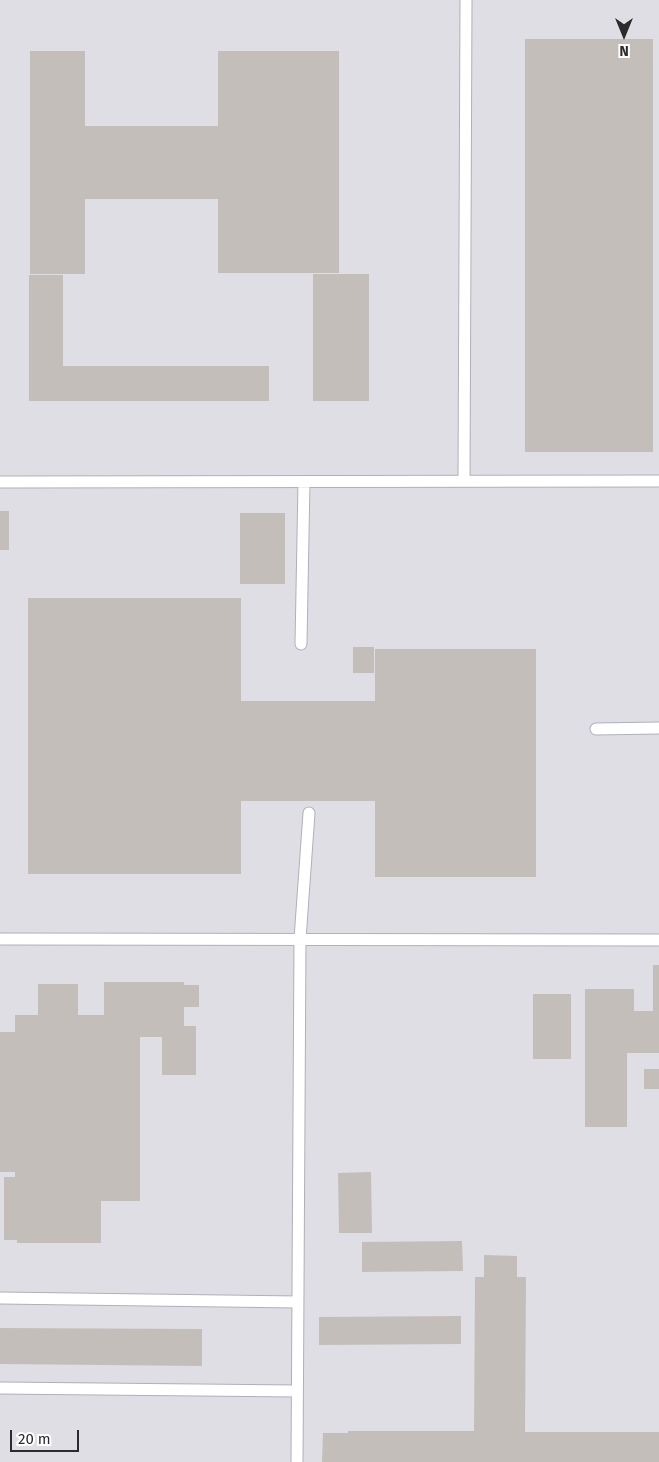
<!DOCTYPE html>
<html>
<head>
<meta charset="utf-8">
<style>
	body { margin:0 }
	#map { position:relative; width:659px; height:1462px; overflow:hidden; background:#ece4de; font-family:"Fira Sans",sans-serif }
	canvas { display:block }
	.north { position:absolute; left:599px; top:10px; width:50px; height:50px; -webkit-text-stroke:4px #fff; paint-order:stroke; rotate:180deg; font-size:14px; font-weight:700; line-height:20px; text-align:center; color:#2b2b2b }
	.north::after { content:''; display:block; margin:auto; width:18px; height:22px; background:#2b2b2b; clip-path:polygon(50% 0,100% 100%,50% 72%,0 100%) }
	.scale { position:absolute; left:10px; top:1430px; width:69px; height:22px; box-sizing:border-box; border:2px solid #2b2b2b; border-top:0; padding-left:6px; font-size:15px; line-height:18px; white-space:nowrap; color:#2b2b2b; -webkit-text-stroke:4px #fff; paint-order:stroke }
</style>
</head>
<body>
<div id="map">
<canvas width="659" height="1462"></canvas>
<div class="north">N</div>
<div class="scale">20 m</div>
</div>
<script>
const ctx = document.querySelector('canvas').getContext('2d');
ctx.lineJoin = 'round';
function paint(path, color) {
  ctx.fillStyle = color;
  ctx.fill(path, 'evenodd');
}
function poly(rows) {
  const path = new Path2D();
  for (const r of rows) {
    path.moveTo(r[0], r[1]);
    for (let i = 2; i < r.length; i += 2) path.lineTo(r[i], r[i + 1]);
  }
  return path;
}
function stroke(path, color, width, dash) {
  ctx.strokeStyle = color;
  ctx.lineWidth = width;
  ctx.lineCap = dash ? 'butt' : 'round';
  ctx.setLineDash(dash || []);
  ctx.stroke(path);
}
const industrial = poly([
	[0,0,659,0,659,1462,0,1462]
]);
const building = poly([
	[525,39,653,39,653,452,525,452],
	[30,51,85,51,85,126,218,126,218,51,339,51,339,273,218,273,218,199,85,199,85,274,30,274],
	[313,274,369,274,369,401,313,401],
	[29,275,63,275,63,366,269,366,269,401,29,401],
	[0,511,9,511,9,550,0,550],
	[240,513,285,513,285,584,240,584],
	[28,598,241,598,241,701,375,701,375,649,536,649,536,877,375,877,375,801,241,801,241,874,28,874],
	[353,647,374,647,374,673,353,673],
	[653,965,659,965,659,1053,627,1053,627,1127,585,1127,585,989,634,989,634,1011,653,1011],
	[104,982,184,982,184,985,199,985,199,1007,184,1007,184,1026,196,1026,196,1075,162,1075,162,1037,140,1037,140,1201,101,1201,101,1243,17,1243,17,1240,4,1240,4,1177,15,1177,15,1172,0,1172,0,1032,15,1032,15,1015,38,1015,38,984,78,984,78,1015,104,1015],
	[533,994,571,994,571,1059,533,1059],
	[644,1069,659,1069,659,1089,644,1089],
	[371,1172,372,1233,339,1233,338,1173],
	[462,1241,463,1271,362,1272,362,1242],
	[484,1255,517,1256,517,1277,526,1277,525,1432,659,1432,659,1462,322,1462,323,1433,348,1433,348,1431,474,1431,475,1277,484,1277],
	[461,1316,461,1344,319,1345,319,1317],
	[0,1328,202,1329,202,1366,0,1364]
]);
const lane = poly([
	[464,481,466,0],
	[0,482,659,481],
	[301,644,304,482],
	[596,729,659,728],
	[0,939,659,940],
	[0,1298,298,1302],
	[0,1388,297,1391],
	[297,1462,300,939,309,813]
]);
paint(industrial, '#dfdee5');
paint(building, '#c4beba');
stroke(lane, '#aeb1ba', 13);
stroke(lane, '#fff', 11);
</script>
</body>
</html>
